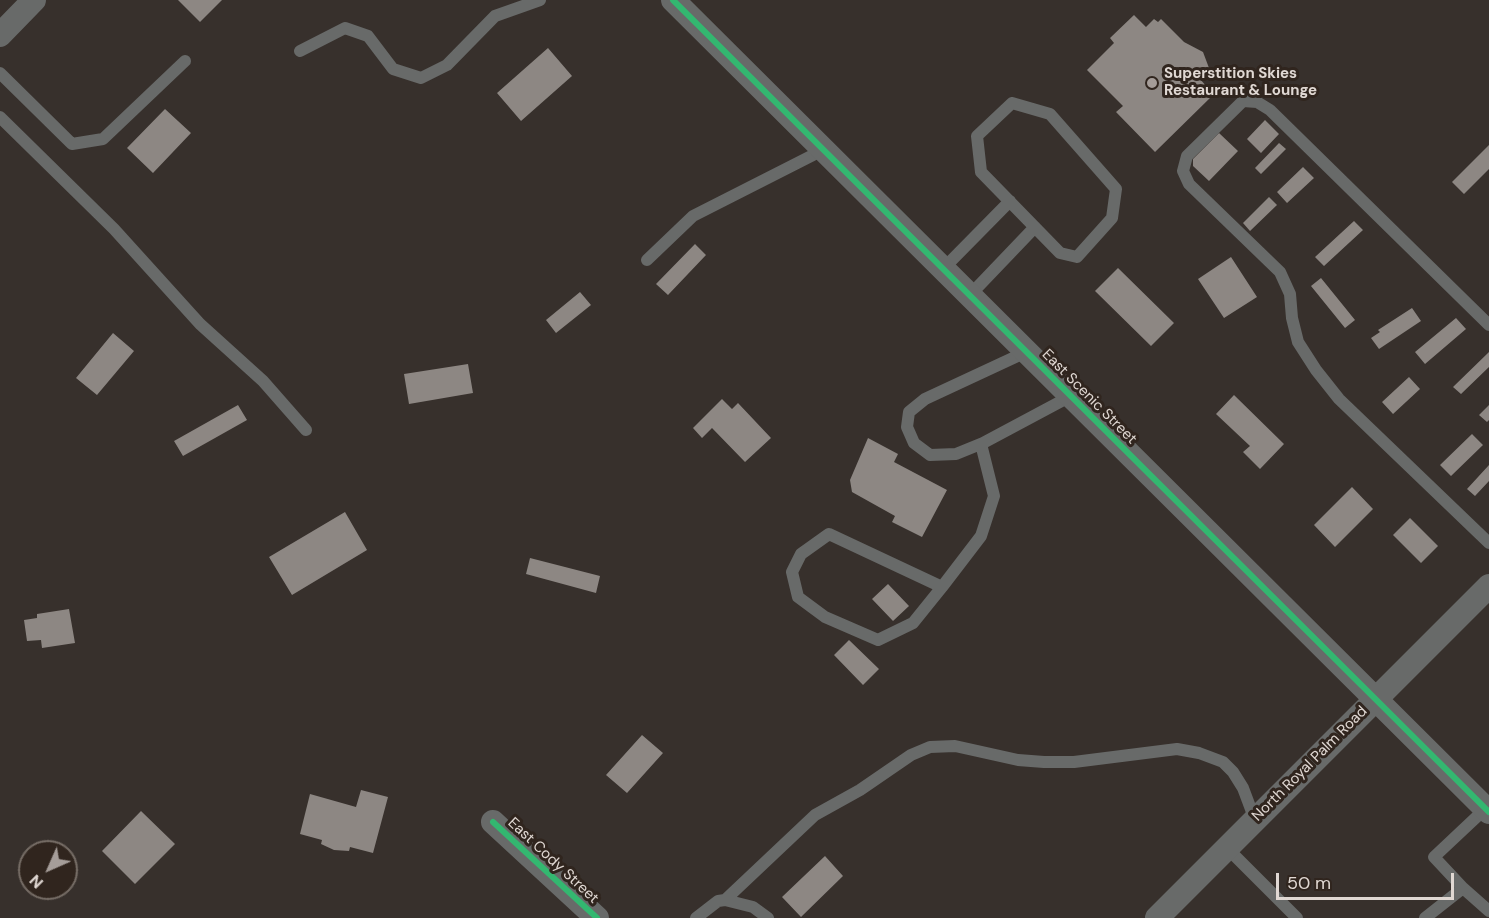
<!DOCTYPE html>
<html>
<head>
<meta charset="utf-8">
<style>
	body { margin:0 }
	#map { position:relative; width:1489px; height:918px; overflow:hidden; background:#37302c; font-family:"DM Sans",sans-serif }
	canvas { display:block }
	.north { position:absolute; left:18px; top:840px; width:60px; height:60px; box-sizing:border-box; background:#30251e; border:2px solid #766d66; border-radius:50%; rotate:225deg; font-size:16px; font-weight:700; line-height:24px; text-align:center; color:#e0d8d3 }
	.north::after { content:''; display:block; margin:auto; width:21px; height:27px; background:#a59d99; clip-path:polygon(50% 0,100% 100%,50% 72%,0 100%) }
	.scale { position:absolute; left:1276px; top:873px; width:178px; height:27px; box-sizing:border-box; border:3px solid #e0d8d3; border-top:0; padding-left:8px; font-size:18px; line-height:21px; white-space:nowrap; color:#e0d8d3; -webkit-text-stroke:4px #30251e; paint-order:stroke }
</style>
</head>
<body>
<div id="map">
<canvas width="1489" height="918"></canvas>
<div class="north">N</div>
<div class="scale">50 m</div>
</div>
<script>
const ctx = document.querySelector('canvas').getContext('2d');
ctx.lineJoin = 'round';
function paint(path, color) {
  ctx.fillStyle = color;
  ctx.fill(path, 'evenodd');
}
function poly(rows) {
  const path = new Path2D();
  for (const r of rows) {
    path.moveTo(r[0], r[1]);
    for (let i = 2; i < r.length; i += 2) path.lineTo(r[i], r[i + 1]);
  }
  return path;
}
function stroke(path, color, width, dash) {
  ctx.strokeStyle = color;
  ctx.lineWidth = width;
  ctx.lineCap = dash ? 'butt' : 'round';
  ctx.setLineDash(dash || []);
  ctx.stroke(path);
}
function drawText(font, color, halo, rows, align = 'center') {
  ctx.font = font + ' "DM Sans",sans-serif';
  ctx.lineWidth = 6;
  ctx.setLineDash([]);
  ctx.textBaseline = 'middle';
  ctx.strokeStyle = halo;
  ctx.fillStyle = color;
  for (const [text, x, y, turn = 0] of rows) {
    ctx.save();
    ctx.translate(x, y);
    ctx.rotate((+turn || 0) * Math.PI / 180);
    ctx.textAlign = isNaN(turn) ? turn : align;
    if (halo) ctx.strokeText(text, 0, 0);
    ctx.fillText(text, 0, 0);
    ctx.restore();
  }
}
const building = poly([
	[178,0,222,0,200,22],
	[1134,15,1146,27,1154,19,1158,22,1161,19,1184,42,1203,52,1209,68,1199,78,1208,88,1203,92,1210,98,1155,152,1116,112,1123,106,1087,70,1114,43,1110,38],
	[548,48,572,76,521,121,497,93],
	[165,109,191,133,153,173,127,148],
	[1265,120,1279,134,1261,153,1247,139],
	[1219,133,1238,151,1209,181,1193,166,1193,159],
	[1279,143,1286,149,1261,174,1255,168],
	[1489,145,1489,169,1464,194,1452,182],
	[1303,167,1314,178,1287,203,1277,192],
	[1269,197,1277,205,1250,231,1243,223],
	[1354,221,1363,230,1324,266,1315,257],
	[695,244,706,255,668,295,656,284],
	[1231,257,1257,297,1224,318,1198,279],
	[1118,268,1174,323,1151,346,1095,291],
	[1321,278,1355,320,1345,328,1311,286],
	[580,292,591,305,556,333,546,320],
	[1412,308,1421,321,1379,349,1371,338,1380,332,1378,330],
	[1456,318,1466,329,1425,364,1415,352],
	[113,333,134,351,97,395,76,378],
	[1489,352,1489,367,1461,394,1453,387],
	[468,364,473,393,409,404,404,374],
	[1409,377,1420,389,1393,414,1382,402],
	[1234,395,1284,444,1260,469,1243,452,1250,446,1216,414],
	[722,399,732,409,738,403,771,438,745,462,712,428,702,438,693,428],
	[238,405,247,420,183,456,174,441],
	[1489,405,1489,420,1487,422,1479,415],
	[1472,434,1483,445,1451,476,1440,465],
	[868,438,898,454,894,462,947,490,922,537,892,522,895,516,852,492,850,480],
	[1489,465,1489,481,1475,496,1467,489],
	[1352,487,1373,509,1335,547,1314,525],
	[345,512,367,550,292,595,269,557],
	[1410,518,1438,546,1421,563,1393,535],
	[530,558,600,576,596,593,526,574],
	[888,584,909,606,893,621,872,599],
	[69,609,75,643,42,648,41,640,27,641,24,620,37,618,37,614],
	[849,640,879,669,863,685,834,655],
	[642,735,663,753,627,793,606,775],
	[361,790,388,797,373,853,350,847,349,851,334,850,321,844,322,840,300,834,310,794,356,807],
	[141,811,175,844,135,884,102,851],
	[825,856,843,876,801,917,782,897]
]);
const lane = poly([
	[300,51,345,28,368,36,393,69,421,78,447,65,495,16,540,0],
	[0,73,72,144,103,139,185,61],
	[1012,103,1050,114,1116,189,1112,218,1077,257,1060,253,981,172,977,136,1012,103],
	[0,117,114,229,200,324,263,381,306,430],
	[647,260,693,216,823,150],
	[943,269,1010,201],
	[970,295,1035,227],
	[1489,325,1270,110,1257,102,1243,101,1187,156,1183,171,1189,184,1280,272,1290,294,1292,318,1298,342,1316,370,1339,399,1489,543],
	[1026,352,925,399,909,412,907,427,914,443,930,455,956,454,983,443,1071,396],
	[942,587,829,534,801,554,792,572,798,597,825,617,878,640,913,623,942,587,981,536,994,496,981,444],
	[1227,848,1297,918],
	[1463,888,1489,911],
	[725,900,815,815,860,790,911,755,930,747,955,746,1018,760,1044,762,1074,762,1177,749,1199,753,1223,762,1233,772,1243,788,1255,820],
	[696,918,718,901,725,900,753,907,768,918],
	[1425,918,1463,888,1434,857,1486,808]
]);
const street = poly([
	[673,0,1489,812],
	[0,35,34,0],
	[493,822,597,918],
	[1157,918,1489,586]
]);
const cycleway = poly([
	[673,0,1489,812],
	[493,822,597,918]
]);
const markers = [
	[1152,83,6,"#a59d99"]
];
const poiNames = [
	["Superstition Skies",1164,74],
	["Restaurant & Lounge",1164,91]
];
const streetNames = [
	["East Scenic Street",1089,397,45],
	["North Royal Palm Road",1310,764,-45],
	["East Cody Street",553,861,43]
];
paint(building, '#8d8783');
stroke(lane, '#686a69', 12);
stroke(street, '#686a69', 24);
stroke(cycleway, '#33b770', 6);
for (const [x, y, r, color] of markers) {
  const dot = new Path2D();
  dot.arc(x, y, r, 0, 2 * Math.PI);
  ctx.fillStyle = color;
  ctx.fill(dot);
  stroke(dot, '#30251e', 2);
}
drawText('bold 15px', '#e0d8d3', '#30251e', poiNames, 'left');
drawText('15px', '#e0d8d3', '#30251e', streetNames);
</script>
</body>
</html>
